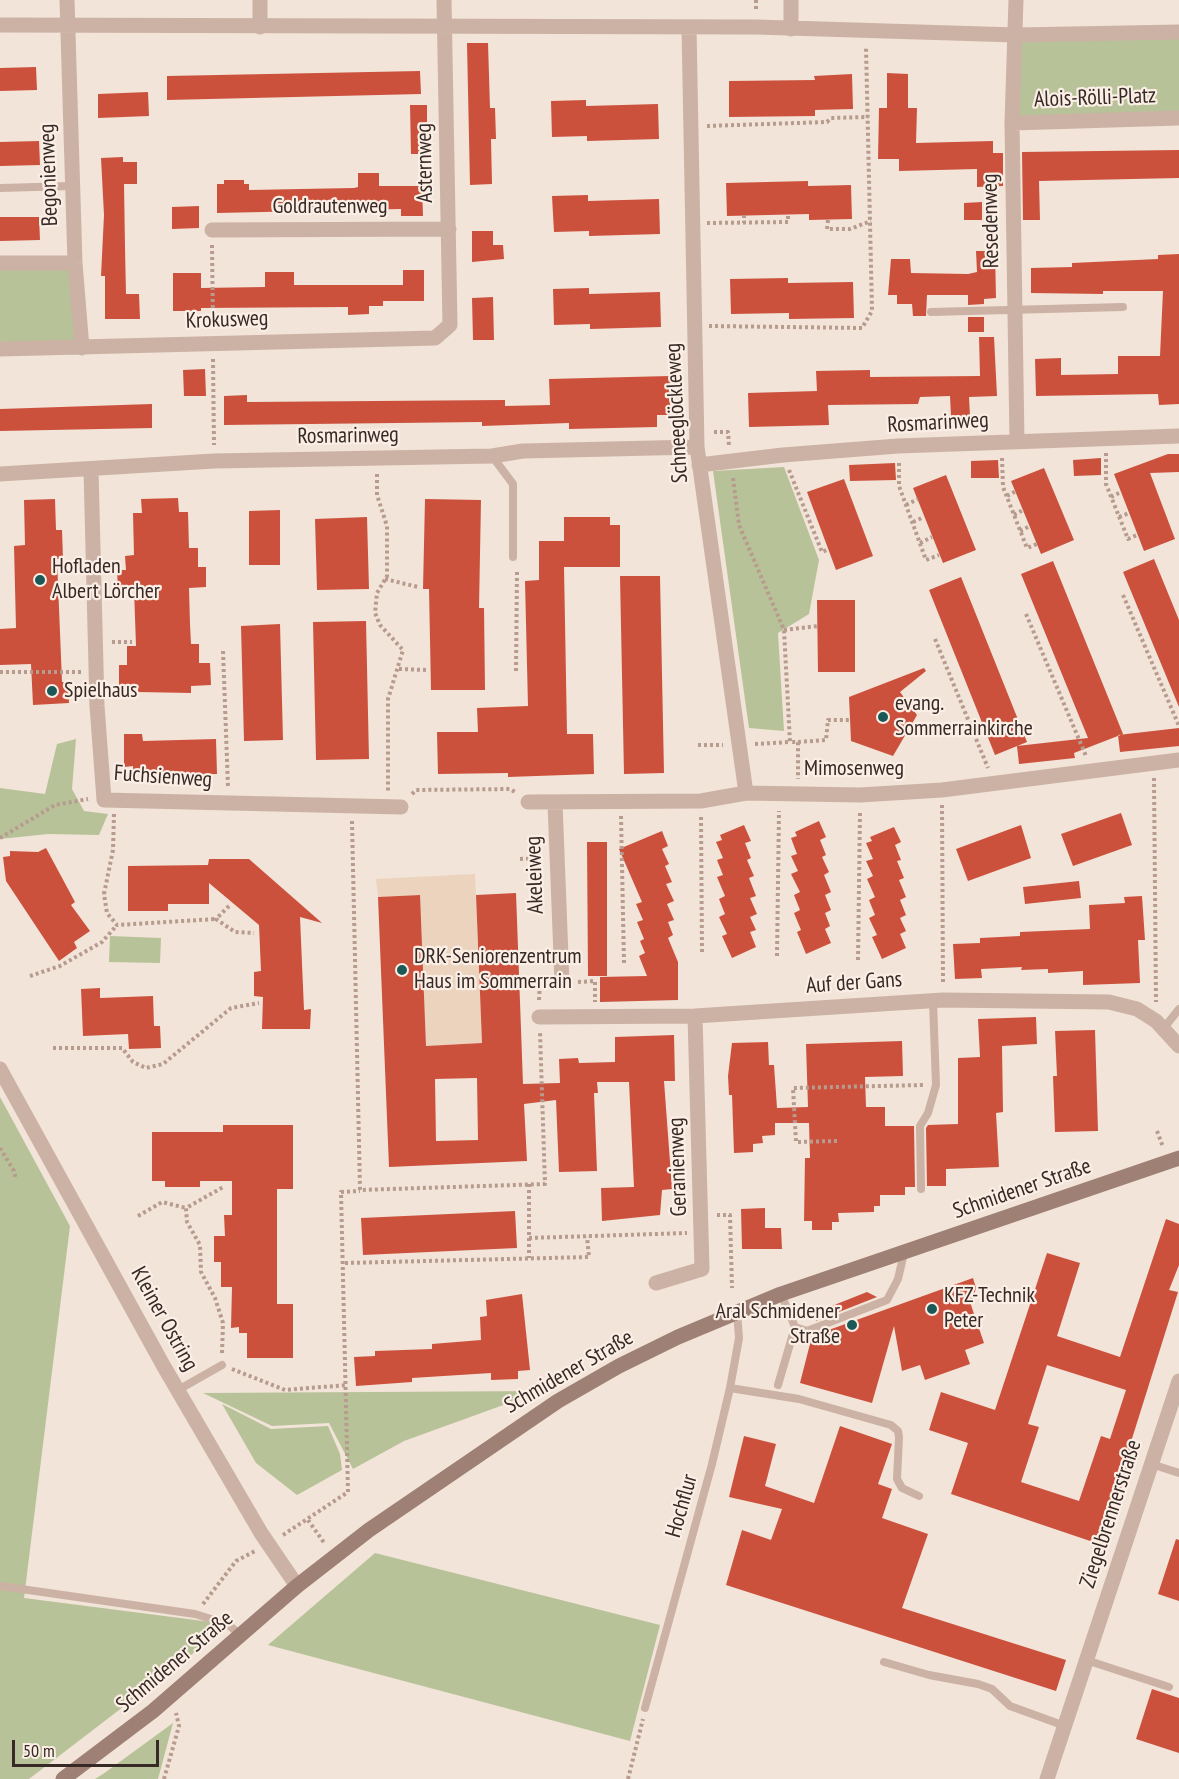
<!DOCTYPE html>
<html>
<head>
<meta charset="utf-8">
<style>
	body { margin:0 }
	#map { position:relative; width:1179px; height:1779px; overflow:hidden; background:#f2e4d8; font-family:"PT Sans Narrow",sans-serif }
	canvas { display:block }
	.scale { position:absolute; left:12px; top:1740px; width:147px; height:27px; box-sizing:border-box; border:3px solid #362926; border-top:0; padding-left:8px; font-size:18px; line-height:21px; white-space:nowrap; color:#362926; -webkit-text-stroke:4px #faeee5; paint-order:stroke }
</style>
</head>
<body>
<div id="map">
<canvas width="1179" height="1779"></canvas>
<div class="scale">50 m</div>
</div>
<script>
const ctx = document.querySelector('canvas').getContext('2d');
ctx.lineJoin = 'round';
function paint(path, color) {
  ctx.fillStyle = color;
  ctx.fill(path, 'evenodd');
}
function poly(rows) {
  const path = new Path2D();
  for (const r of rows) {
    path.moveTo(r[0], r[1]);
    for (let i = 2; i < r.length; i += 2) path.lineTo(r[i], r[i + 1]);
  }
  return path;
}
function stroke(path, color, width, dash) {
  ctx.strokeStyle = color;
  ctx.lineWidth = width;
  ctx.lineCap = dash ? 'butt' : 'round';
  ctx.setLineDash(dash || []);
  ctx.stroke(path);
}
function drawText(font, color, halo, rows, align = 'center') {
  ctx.font = font + ' "PT Sans Narrow",sans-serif';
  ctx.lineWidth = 4.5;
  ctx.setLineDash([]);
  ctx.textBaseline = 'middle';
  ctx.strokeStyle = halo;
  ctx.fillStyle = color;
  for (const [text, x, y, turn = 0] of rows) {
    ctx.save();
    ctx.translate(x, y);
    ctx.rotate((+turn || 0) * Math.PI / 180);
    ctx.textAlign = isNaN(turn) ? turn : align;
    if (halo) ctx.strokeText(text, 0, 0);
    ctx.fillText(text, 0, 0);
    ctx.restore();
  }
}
const green = poly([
	[1179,32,1179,118,1012,123,1016,35],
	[0,263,75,263,82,348,0,349],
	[784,467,819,560,809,614,778,633,784,731,749,728,713,471],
	[76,739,72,789,84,811,108,814,99,835,48,834,0,839,0,788,45,794,57,744],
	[110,936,161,938,160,963,109,962],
	[0,1097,70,1226,24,1598,211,1622,217,1635,29,1779,0,1779],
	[542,1391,404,1441,353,1469,329,1423,272,1426,203,1393],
	[222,1404,271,1429,328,1426,340,1454,342,1470,297,1495,256,1463],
	[375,1553,660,1625,630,1741,268,1645],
	[173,1723,158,1779,95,1779,103,1774]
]);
const plaza = poly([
	[475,874,482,1043,426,1046,419,895,378,897,376,879]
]);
const building = poly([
	[467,43,488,43,490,108,495,108,496,139,491,139,492,184,470,185],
	[36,67,37,90,0,91,0,68],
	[420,71,421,94,167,100,167,76],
	[887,73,908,74,908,108,917,108,916,143,993,141,993,153,1003,153,1003,186,977,187,977,169,899,171,899,159,878,159,879,108,887,108],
	[852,74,853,109,815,110,815,116,729,117,729,81,815,80,814,76],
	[148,92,149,116,98,118,98,94],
	[586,100,586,106,658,104,659,139,587,141,587,136,552,137,551,101],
	[410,105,427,105,427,154,411,154],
	[39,141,40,165,0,166,0,142],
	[1179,150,1179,178,1039,181,1040,220,1023,220,1022,152],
	[123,157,123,162,137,162,137,184,124,184,125,248,126,294,139,294,140,319,105,319,105,276,101,276,104,215,101,158],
	[358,173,379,173,379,186,422,186,423,216,401,216,401,209,217,213,217,184,224,184,224,180,244,180,244,184,249,184,249,190,354,188,358,187],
	[808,181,808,186,851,185,852,219,809,220,809,214,727,216,726,183],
	[588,195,588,201,659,199,660,234,589,236,589,231,554,232,552,196],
	[982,202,982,220,964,220,964,203],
	[199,206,199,228,172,229,172,207],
	[0,217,39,217,40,240,0,241],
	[472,231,493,231,493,245,503,245,504,259,472,262],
	[976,251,995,251,996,298,984,299,984,304,968,305,968,295,927,295,926,316,913,316,912,304,897,304,897,295,888,295,891,259,910,259,911,273,968,274,977,272],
	[1179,254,1179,404,1159,405,1158,394,1036,396,1035,359,1061,358,1061,375,1118,374,1118,356,1160,356,1163,291,1103,291,1103,294,1031,293,1031,268,1072,267,1072,263,1158,259,1158,255],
	[403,270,424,270,424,301,383,301,383,306,369,306,369,314,348,315,348,307,201,308,201,311,173,311,173,273,201,273,201,288,265,287,265,272,294,272,294,285,403,285],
	[788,278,788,283,853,282,854,318,789,319,789,313,731,314,730,279],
	[589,288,589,294,660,292,661,327,590,329,590,324,554,325,553,289],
	[493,297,494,340,473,340,472,298],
	[968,317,984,317,984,332,968,332],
	[979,337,994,337,997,396,969,397,970,416,951,416,950,396,920,397,918,404,828,405,829,425,749,427,748,393,817,391,816,371,870,370,870,377,980,376],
	[205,369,206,396,184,396,183,370],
	[670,376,670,415,657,415,657,427,569,429,569,423,482,426,482,422,224,425,224,396,247,395,247,402,505,400,505,406,550,405,549,379],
	[152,404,152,428,0,431,0,409],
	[1168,454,1179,454,1179,472,1150,473,1175,539,1144,551,1114,474],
	[1101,458,1101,475,1074,476,1073,460],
	[998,460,999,478,971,478,971,461],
	[895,463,896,480,850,481,849,465],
	[1044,468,1074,540,1041,554,1011,481],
	[946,475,976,550,943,563,913,488],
	[844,479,873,556,836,570,807,492],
	[178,498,179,512,188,512,189,548,198,548,198,567,206,567,206,587,189,588,190,624,191,644,199,644,199,663,210,663,211,685,191,686,191,693,138,692,138,686,119,686,119,665,127,665,127,646,136,646,134,589,118,589,117,570,126,570,125,556,134,555,133,513,142,513,141,499],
	[55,499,56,530,62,530,63,559,57,559,62,682,68,682,69,703,33,705,31,664,0,665,0,629,16,628,14,546,25,545,24,500],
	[425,499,481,500,479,608,484,608,485,690,431,690,429,589,423,589],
	[280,510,280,565,249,565,249,511],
	[367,517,369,589,317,590,315,519],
	[564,517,610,517,610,525,620,525,620,567,564,567,567,734,593,734,594,774,508,777,508,773,438,774,437,732,478,732,477,708,528,706,525,581,539,580,539,541,564,541],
	[1154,559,1179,620,1179,707,1123,572],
	[1053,561,1123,734,1074,753,1075,758,1019,764,1017,746,1088,738,1021,574],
	[620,576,660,576,664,773,624,774],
	[961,577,1027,742,995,755,929,590],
	[817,600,855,600,855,672,818,672],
	[366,621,369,759,316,760,313,622],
	[280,624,283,740,244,741,241,626],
	[924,668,926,671,900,692,917,715,893,756,851,741,849,697],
	[1179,728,1179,746,1120,752,1118,735],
	[124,734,142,734,143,741,216,739,217,774,143,776,143,771,133,771,133,766,124,767],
	[1121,813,1132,845,1073,866,1061,834],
	[819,821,826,837,820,840,826,855,822,857,829,872,824,875,831,892,825,895,831,910,825,913,830,926,825,929,831,943,806,954,797,932,801,930,794,913,800,910,794,895,800,892,791,874,798,871,791,856,797,854,791,838,797,836,795,832],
	[744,825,751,841,745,843,751,858,747,860,754,876,749,878,756,896,750,898,757,914,750,917,756,930,750,932,756,947,732,958,722,936,727,934,719,917,725,914,719,899,725,896,717,877,723,875,717,860,723,858,716,842,722,840,720,835],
	[1021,825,1031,858,968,881,956,849],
	[894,827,901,842,895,845,901,860,897,861,904,878,899,880,906,897,900,900,906,915,900,918,906,931,900,934,906,948,882,959,872,937,877,935,869,918,875,915,869,900,875,897,867,879,873,876,866,861,873,859,866,843,872,841,870,837],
	[662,831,668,846,662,849,669,864,665,866,672,882,666,884,674,901,667,904,674,920,668,922,673,935,668,938,678,962,678,1000,600,1002,600,977,647,976,639,956,645,953,640,941,644,939,637,922,643,920,636,904,642,902,619,849],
	[587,842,607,842,607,976,588,976],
	[46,848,75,902,71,905,90,931,74,942,77,948,59,961,6,881,3,857,10,856,10,851,38,852],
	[209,859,249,859,322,923,300,917,304,1010,311,1009,310,1029,262,1029,263,997,254,996,254,972,261,971,259,925,209,883,209,904,168,904,168,911,128,911,128,866,208,865],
	[1079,881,1081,898,1025,904,1023,887],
	[516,893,523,1084,560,1083,559,1059,578,1058,579,1063,615,1062,615,1037,674,1035,675,1081,664,1081,672,1189,662,1190,660,1215,602,1221,601,1188,634,1187,629,1082,597,1082,598,1093,594,1093,597,1171,559,1172,556,1100,524,1104,527,1161,389,1167,378,897,420,895,426,1046,482,1043,476,895],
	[477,1078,478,1140,436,1141,435,1079],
	[1142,896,1145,940,1138,940,1140,983,1083,985,1083,971,1048,973,1048,969,1021,970,1022,967,981,969,982,978,955,979,953,944,980,943,980,938,1020,936,1020,932,1090,929,1089,905,1125,903,1124,897],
	[100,988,100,998,153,996,154,1026,160,1026,161,1048,129,1049,128,1034,83,1036,81,989],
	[1036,1017,1037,1044,1002,1046,1003,1112,996,1113,999,1167,946,1169,946,1186,927,1186,926,1128,928,1125,958,1124,958,1058,980,1057,978,1019],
	[1095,1030,1098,1131,1055,1132,1053,1076,1057,1076,1055,1031],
	[902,1041,903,1076,865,1077,866,1107,885,1107,885,1126,914,1126,915,1187,905,1187,905,1195,880,1195,880,1206,874,1206,874,1212,838,1213,839,1222,832,1222,832,1230,812,1230,812,1221,804,1221,805,1158,810,1158,809,1123,775,1123,775,1135,762,1136,763,1143,753,1144,753,1152,734,1153,732,1095,729,1095,728,1076,732,1043,768,1042,769,1065,774,1065,777,1108,808,1107,806,1044],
	[223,1125,293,1125,293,1189,277,1189,277,1304,293,1304,293,1358,247,1358,247,1333,239,1333,239,1327,231,1328,232,1287,221,1287,221,1262,214,1262,214,1236,225,1236,224,1215,232,1215,232,1181,200,1181,200,1187,165,1187,165,1181,152,1181,152,1132,223,1132],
	[765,1208,765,1228,781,1228,782,1249,742,1249,741,1209],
	[515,1211,517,1248,363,1255,361,1218],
	[1166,1219,1179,1224,1179,1265,1169,1290,1178,1292,1130,1445,1135,1447,1102,1545,951,1494,968,1443,929,1430,941,1392,995,1410,1047,1253,1080,1263,1057,1336,1120,1357],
	[1047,1365,1126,1390,1110,1439,1101,1436,1079,1501,1021,1482,1039,1427,1028,1424],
	[973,1278,976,1288,971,1305,984,1343,965,1350,970,1364,925,1380,920,1365,902,1371,894,1326,872,1403,800,1383,812,1336],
	[867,1292,877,1297,816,1321,819,1311],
	[522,1294,530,1370,518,1371,518,1379,491,1380,491,1373,412,1378,412,1382,356,1386,354,1357,375,1356,375,1351,432,1349,432,1344,481,1340,480,1317,487,1316,486,1300],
	[840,1426,892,1444,878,1484,892,1489,882,1518,928,1534,902,1608,1066,1660,1056,1691,726,1585,742,1530,771,1540,782,1509,729,1497,744,1436,776,1444,765,1486,814,1503],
	[1176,1539,1179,1540,1179,1601,1158,1594],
	[1152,1689,1179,1698,1179,1753,1136,1739]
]);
const path = poly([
	[756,0,756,12],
	[707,126,827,122,831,118,868,117],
	[744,215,744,223],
	[828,220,827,229,850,229,871,221],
	[707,223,788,222,788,214],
	[212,245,213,328],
	[709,326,862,328,872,311,866,47],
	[213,359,214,445],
	[714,432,728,432,729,446],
	[1106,453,1106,484,1128,539,1137,535],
	[1002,458,1003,487,1027,548,1037,544],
	[899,463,899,486,926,560,939,555],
	[789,470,822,552,829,549],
	[377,474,377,495,387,526,387,576,377,593,375,613,380,625,403,650,388,699,388,791],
	[733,478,739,525,784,630,790,742,798,742,798,779],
	[1007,496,1016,491],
	[1111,497,1121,492],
	[906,505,918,499],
	[1014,515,1023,510],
	[1119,517,1129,513],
	[913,522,924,517],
	[1020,531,1030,526],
	[920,543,932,537],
	[385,579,418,587],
	[1123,595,1179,726],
	[1026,614,1086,756],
	[784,630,818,626],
	[935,639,988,768],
	[112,642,132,642],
	[223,651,228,787],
	[399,669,427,670],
	[516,671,517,570],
	[0,672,81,672],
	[798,742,826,740,828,720,850,720],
	[755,744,790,742],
	[698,745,723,745],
	[1154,778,1156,1002],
	[412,794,416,790,510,789,515,792],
	[942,805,943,984],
	[114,814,113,850,104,894,107,913,117,925,216,919],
	[621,816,624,963],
	[701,817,702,954],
	[352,821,360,1190,545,1184,540,1032],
	[0,838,55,805,88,799],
	[520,859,540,858],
	[229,906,216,919,235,932,254,933],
	[777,956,779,811],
	[858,960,860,811],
	[30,976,60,966,102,942,117,925],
	[578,982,595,981,595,1002],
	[539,1000,540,982,547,982],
	[53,1048,122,1048,133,1062,146,1068,163,1064,231,1008,259,1003],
	[1157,1131,1163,1147],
	[837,1141,796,1142,793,1088,923,1085],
	[0,1148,14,1171,16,1180],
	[529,1184,529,1258],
	[717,1215,730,1215,732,1288],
	[138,1216,162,1202,186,1208],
	[529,1238,687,1233],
	[345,1263,589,1257,587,1237],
	[222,1353,223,1323,215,1298,201,1272,200,1245,187,1222,186,1208,225,1186],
	[232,1369,285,1390,347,1385],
	[308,1520,325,1544],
	[283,1535,348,1492,341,1192,360,1191],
	[203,1604,236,1561,255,1551],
	[164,1779,179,1726,176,1713],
	[628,1779,643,1719]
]);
const service = poly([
	[0,188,72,186],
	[931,312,1123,307],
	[492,456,513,484,513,557],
	[1164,1028,1179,1009],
	[921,1189,920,1126,928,1113,936,1085,933,1001],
	[795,1327,807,1331,887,1300,898,1279,904,1253],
	[778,1385,795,1327,781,1294],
	[730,1388,799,1399,891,1425,898,1431,899,1437,897,1479,902,1488,919,1496],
	[178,1390,222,1365],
	[1151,1464,1179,1473],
	[0,1586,195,1614,227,1624,241,1635],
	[1086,1660,1169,1687],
	[884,1662,929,1675,978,1684,992,1689,1010,1706,1065,1726],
	[645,1708,712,1464,730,1388,739,1338,737,1312]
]);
const minor = poly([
	[67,0,75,263,82,348],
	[260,0,260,27],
	[791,0,791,29],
	[1016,0,1012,123,1017,441],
	[0,25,756,27,1016,35,1179,32],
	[689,28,697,447,746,793],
	[1012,123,1179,118],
	[212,230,449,229],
	[0,263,75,263],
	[0,349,435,338,450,325,444,0],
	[699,465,783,455,898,446,1179,436],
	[91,470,97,706,104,800,401,807],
	[0,474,214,461,492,456,523,451,697,447],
	[528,802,701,801,746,793,860,795,942,790,1179,760],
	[555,803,562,982],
	[539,1017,695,1016,943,1000,1109,1002,1137,1009,1156,1021,1179,1046],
	[0,1069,163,1365,261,1533,297,1586],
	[656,1283,702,1269,695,1016],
	[1047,1779,1179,1381]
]);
const secondary = poly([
	[63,1779,153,1711,297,1586,369,1530,558,1401,619,1366,678,1337,781,1294,1179,1158]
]);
const markers = [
	[40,580,6,"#1a5957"],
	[52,691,6,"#1a5957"],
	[883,717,6,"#1a5957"],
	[402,970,6,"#1a5957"],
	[932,1309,6,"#1a5957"],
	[852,1325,6,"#1a5957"]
];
const streetNames = [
	["Alois-Rölli-Platz",1095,98,-2],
	["Asternweg",425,163,-91],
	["Begonienweg",49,175,-92],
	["Goldrautenweg",330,207],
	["Resedenweg",991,221,-91],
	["Krokusweg",227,320,-2],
	["Schneeglöckleweg",677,413,-93],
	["Rosmarinweg",938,423,-3],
	["Rosmarinweg",348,436,-1],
	["Mimosenweg",854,769],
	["Fuchsienweg",163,777,4],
	["Akeleiweg",535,875,-92],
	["Auf der Gans",854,983,-4],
	["Geranienweg",678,1167,-92],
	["Schmidener Straße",1022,1189,-19],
	["Kleiner Ostring",164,1319,61],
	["Schmidener Straße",569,1372,-30],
	["Hochflur",682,1506,-74],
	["Ziegelbrennerstraße",1111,1514,-72],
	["Schmidener Straße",175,1662,-40]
];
const poiNames = [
	["Hofladen",52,567],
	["Albert Lörcher",52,592],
	["Spielhaus",64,691],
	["evang.",895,704],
	["Sommerrainkirche",895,729],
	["DRK-Seniorenzentrum",414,957],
	["Haus im Sommerrain",414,982],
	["KFZ-Technik",944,1296],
	["Peter",944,1321],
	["Aral Schmidener",840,1312,"right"],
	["Straße",840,1337,"right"]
];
paint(green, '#b8c298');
paint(plaza, '#ebd3be');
paint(building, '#cc513d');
stroke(path, '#b79b8e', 4, [3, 3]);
stroke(service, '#cbb2a4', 8);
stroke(minor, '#cbb2a4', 15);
stroke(secondary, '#9f8075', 15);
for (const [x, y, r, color] of markers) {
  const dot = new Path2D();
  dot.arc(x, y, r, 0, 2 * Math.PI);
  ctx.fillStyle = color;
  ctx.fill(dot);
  stroke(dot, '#faeee5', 2);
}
drawText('22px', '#362926', '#faeee5', streetNames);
drawText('22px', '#362926', '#faeee5', poiNames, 'left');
</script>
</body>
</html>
